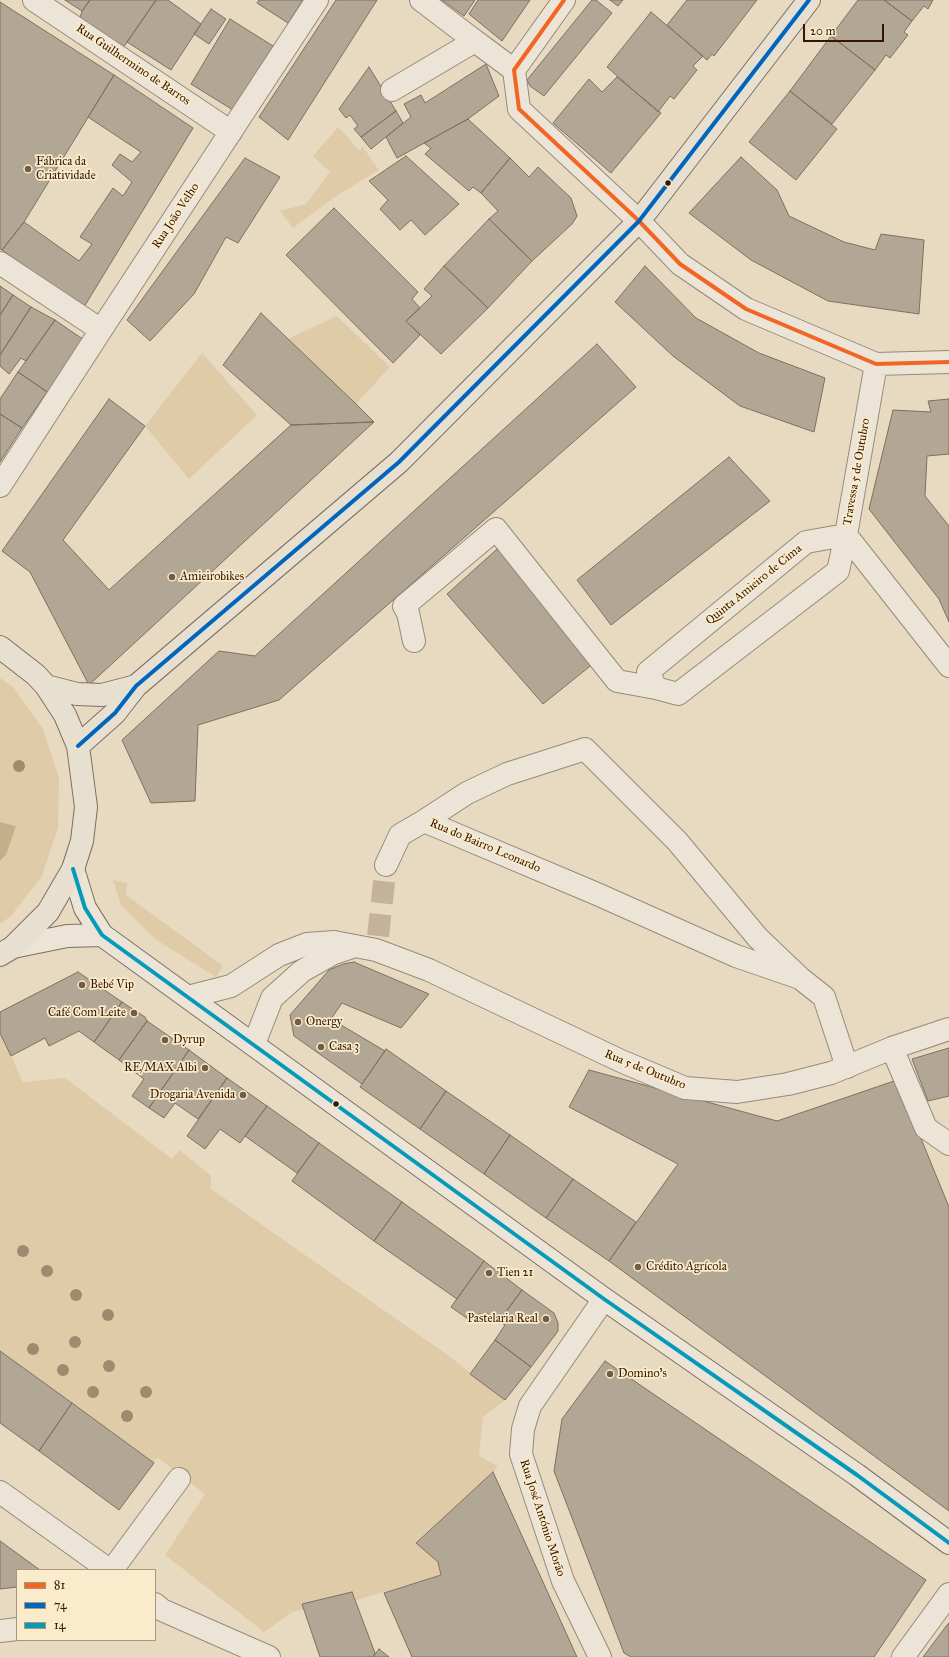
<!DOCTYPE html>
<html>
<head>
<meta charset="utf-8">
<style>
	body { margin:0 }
	#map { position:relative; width:949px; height:1657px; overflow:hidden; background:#e8dac0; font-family:"IM FELL Great Primer",serif }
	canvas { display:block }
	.legend { position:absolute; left:16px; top:1569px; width:140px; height:72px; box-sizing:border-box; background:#faebcc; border:1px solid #ab967a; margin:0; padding:5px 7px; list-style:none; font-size:12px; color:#351700 }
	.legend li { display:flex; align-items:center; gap:8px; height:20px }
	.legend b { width:20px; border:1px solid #ab967a }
	.scale { position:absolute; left:803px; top:24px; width:81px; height:18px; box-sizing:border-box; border:2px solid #351700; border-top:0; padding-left:5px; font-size:12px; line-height:14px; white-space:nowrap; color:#351700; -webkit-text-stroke:3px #faebcc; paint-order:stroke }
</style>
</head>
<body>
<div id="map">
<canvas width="949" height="1657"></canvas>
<ul class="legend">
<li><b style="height:5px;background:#f26522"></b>81</li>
<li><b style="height:5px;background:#0065bd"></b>74</li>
<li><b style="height:5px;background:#059ab9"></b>14</li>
</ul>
<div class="scale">20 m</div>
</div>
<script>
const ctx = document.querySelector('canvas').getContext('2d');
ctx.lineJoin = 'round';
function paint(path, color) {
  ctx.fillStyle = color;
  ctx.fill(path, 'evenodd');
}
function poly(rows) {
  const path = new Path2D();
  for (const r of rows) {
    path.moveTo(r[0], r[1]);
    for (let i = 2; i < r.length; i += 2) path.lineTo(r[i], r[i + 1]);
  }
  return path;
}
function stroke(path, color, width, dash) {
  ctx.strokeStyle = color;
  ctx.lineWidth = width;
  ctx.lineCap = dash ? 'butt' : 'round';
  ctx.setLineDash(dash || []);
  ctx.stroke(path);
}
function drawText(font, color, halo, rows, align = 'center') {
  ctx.font = font + ' "IM FELL Great Primer",serif';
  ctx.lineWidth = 3.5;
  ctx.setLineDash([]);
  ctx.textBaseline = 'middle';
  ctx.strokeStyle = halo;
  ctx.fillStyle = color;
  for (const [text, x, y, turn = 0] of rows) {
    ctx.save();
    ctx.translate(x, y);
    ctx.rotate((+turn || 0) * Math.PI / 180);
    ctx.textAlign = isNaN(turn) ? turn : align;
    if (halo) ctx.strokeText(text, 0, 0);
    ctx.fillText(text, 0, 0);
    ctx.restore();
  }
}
const green = poly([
	[338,127,360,151,362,146,379,170,336,196,293,228,280,211,306,204,330,172,313,156],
	[337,316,390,367,356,404,288,339],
	[202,353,257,415,189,479,145,426],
	[0,678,14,688,43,729,59,778,58,828,42,876,11,916,0,924,0,861,6,855,16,826,0,822],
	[113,880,127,883,126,895,223,966,216,977,155,939,121,905],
	[0,1032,23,1082,65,1078,172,1159,180,1150,211,1176,211,1189,449,1356,505,1400,483,1417,479,1456,498,1466,493,1472,416,1542,438,1562,441,1575,350,1602,292,1612,264,1632,165,1555,205,1494,157,1457,154,1463,0,1351]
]);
const water = poly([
	[0,822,16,826,6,855,0,861]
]);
const building = poly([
	[65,0,90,0,82,11,65,0],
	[90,0,156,0,123,48,80,18,82,11,90,0],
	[156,0,168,0,201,24,171,70,127,42,156,0],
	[259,0,303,0,288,23,257,3,259,0],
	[336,0,377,0,288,140,259,117,336,0],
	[442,0,475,0,464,16,442,0],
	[478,0,530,0,502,41,469,14,478,0],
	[592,0,596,0,612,13,544,96,530,86,527,80,592,0],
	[610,0,623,0,618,6,610,0],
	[687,0,757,0,714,56,712,54,707,60,667,25,687,0],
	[858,0,884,0,912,21,904,32,908,35,890,58,886,55,875,70,831,36,858,0],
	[884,0,933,0,928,9,924,6,912,21,884,0],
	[0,2,114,75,24,222,2,250,0,249,0,2],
	[211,9,226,19,209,44,194,34,211,9],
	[651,12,703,56,693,66,697,70,674,99,670,96,658,112,607,67,651,12],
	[230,19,273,46,233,110,191,84,230,19],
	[831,36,875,70,832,124,790,91,831,36],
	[486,64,499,96,468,119,397,158,386,137,411,117,404,104,421,95,425,103,486,64],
	[369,67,396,111,361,137,354,129,358,126,350,115,346,118,339,109,369,67],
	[114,75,193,128,84,307,2,250,24,222,79,261,92,244,80,237,113,188,123,196,132,182,112,165,120,154,132,162,141,152,88,117,114,75],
	[617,77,661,113,611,173,553,123,589,79,602,92,617,77],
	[790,91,837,129,796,180,749,142,790,91],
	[396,111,403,123,371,149,361,137,396,111],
	[468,119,510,158,481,193,473,187,469,191,425,154,431,148,424,143,468,119],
	[406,156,459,204,425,235,411,220,400,230,380,209,388,200,369,181,406,156],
	[741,157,777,190,789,216,844,242,875,250,881,234,924,240,919,314,828,301,751,260,689,213,741,157],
	[245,158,280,177,238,243,226,237,194,294,150,341,127,320,245,158],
	[510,158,529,177,538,167,571,198,577,216,572,224,532,261,489,219,498,211,481,193,510,158],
	[334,208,418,292,412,299,420,308,406,321,420,335,393,363,286,255,334,208],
	[489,219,532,261,488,308,444,266,489,219],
	[444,266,488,308,441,354,406,321,432,296,424,289,444,266],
	[645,266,696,318,759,353,825,378,814,432,740,406,673,356,615,302,645,266],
	[0,286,13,295,0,315,0,286],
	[13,295,31,307,0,355,0,315,13,295],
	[31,307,55,320,26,361,21,358,9,374,0,366,0,355,31,307],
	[261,313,356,404,374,422,291,425,223,365,261,313],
	[55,320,84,340,49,393,18,372,55,320],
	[597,344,636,387,279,700,198,725,195,801,151,803,122,740,219,651,255,656,597,344],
	[18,372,47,392,22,428,0,414,0,399,18,372],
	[109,399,145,426,63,540,109,590,291,425,374,422,89,685,30,572,2,551,109,399],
	[949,399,949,454,927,456,925,496,949,526,949,622,939,599,869,509,893,410,931,412,928,401,949,399],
	[0,414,22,428,0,462,0,414],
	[729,457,770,501,611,625,577,580,729,457],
	[505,542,599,659,543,704,447,594,505,542],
	[354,962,429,994,401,1028,342,1003,331,1019,385,1051,362,1084,294,1036,290,1015,329,970,343,964,354,962],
	[78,972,122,1002,94,1042,79,1031,49,1046,45,1038,11,1056,0,1033,0,1012,78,972],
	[122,1002,145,1017,147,1021,119,1060,94,1042,122,1002],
	[147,1021,189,1050,149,1108,132,1096,144,1079,119,1060,147,1021],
	[949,1048,949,1096,928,1101,912,1059,949,1048],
	[386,1049,446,1091,420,1129,360,1087,386,1049],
	[189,1050,227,1078,198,1119,175,1103,164,1118,149,1108,189,1050],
	[589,1070,777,1121,897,1080,949,1207,949,1511,609,1261,678,1164,569,1107,589,1070],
	[227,1078,267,1106,240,1143,220,1129,205,1149,187,1136,227,1078],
	[446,1091,510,1135,484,1174,420,1129,446,1091],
	[267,1106,319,1143,297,1173,245,1136,267,1106],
	[510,1135,573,1179,546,1218,484,1174,510,1135],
	[319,1143,402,1202,374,1241,292,1181,319,1143],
	[573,1179,636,1222,609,1261,546,1218,573,1179],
	[402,1202,484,1261,457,1299,374,1241,402,1202],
	[484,1261,522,1290,499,1321,487,1313,484,1317,480,1313,474,1321,470,1318,468,1319,451,1307,484,1261],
	[522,1290,554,1313,558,1323,558,1331,531,1367,495,1340,505,1325,499,1321,522,1290],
	[495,1340,531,1367,505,1400,470,1374,495,1340],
	[0,1351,72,1403,39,1451,0,1423,0,1351],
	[605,1361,926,1580,874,1657,631,1657,624,1653,554,1471,562,1419,605,1361],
	[72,1403,154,1463,119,1510,39,1451,72,1403],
	[493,1472,577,1657,412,1657,384,1593,441,1575,438,1562,416,1543,493,1472],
	[0,1541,40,1570,17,1570,17,1587,0,1589,0,1541],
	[352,1592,375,1653,373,1657,320,1657,302,1604,352,1592],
	[949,1623,949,1657,923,1657,947,1625,949,1623],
	[379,1649,389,1657,373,1657,379,1649]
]);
const minorTunnel = poly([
	[378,936,386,865]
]);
const minor = poly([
	[34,0,231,132],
	[421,0,475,41],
	[564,0,514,70,519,109,639,221,680,264,746,309,876,364,949,362],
	[392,90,475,41,514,70],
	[0,263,101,330,317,0],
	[876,364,846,535,949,666],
	[0,486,101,330],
	[414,641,408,613,404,606,496,529,617,681,656,688,678,694,838,571,846,535,806,542,648,672,656,688],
	[386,865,400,835,424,821],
	[800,978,736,956,597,894,424,821,467,793,507,774,585,749,677,841,758,938,800,978,824,997,847,1067],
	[188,997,231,986,279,955,307,944,334,942,376,950,429,970,621,1061,685,1088,737,1092,788,1084,831,1073,892,1048,949,1029],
	[254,1044,272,998,302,971,334,953,352,947],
	[892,1048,926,1128,949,1144],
	[0,1492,109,1570],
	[112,1570,179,1479],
	[155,1604,162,1610,269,1657],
	[0,1631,17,1629],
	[600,1657,563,1581,521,1454,523,1429,530,1406,604,1299],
	[903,1657,949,1594]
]);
const secondary = poly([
	[73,869,85,908,102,935,604,1299,857,1475,949,1543],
	[13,947,67,936,102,935]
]);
const primary = poly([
	[0,647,36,675,46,686,65,715,78,746,86,807,82,841,73,869,48,912,13,947,0,955],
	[46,686,77,694,102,695,136,686],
	[78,746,115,713,136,686,399,462,639,221,809,0]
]);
const bus1 = poly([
	[564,0,514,70,519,109,639,221,680,264,746,309,876,364,949,362]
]);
const bus2 = poly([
	[78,746,115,713,136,686,399,462,639,221,809,0]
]);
const bus3 = poly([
	[73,869,85,908,102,935,604,1299,857,1475,949,1543]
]);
const trees = [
	[19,766],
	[23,1251],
	[47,1271],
	[76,1295],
	[108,1315],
	[75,1342],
	[33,1349],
	[109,1366],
	[63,1370],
	[93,1392],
	[146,1392],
	[127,1416]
];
const markers = [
	[28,169,4,"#745b43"],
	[668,183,3.5,"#351700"],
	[172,577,4,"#745b43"],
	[82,985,4,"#745b43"],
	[134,1013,4,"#745b43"],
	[298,1022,4,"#745b43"],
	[165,1040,4,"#745b43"],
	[321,1047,4,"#745b43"],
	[205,1068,4,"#745b43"],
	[243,1095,4,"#745b43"],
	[336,1104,3.5,"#351700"],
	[638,1267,4,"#745b43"],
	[489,1273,4,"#745b43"],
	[546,1319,4,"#745b43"],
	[610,1374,4,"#745b43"]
];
const streetNames = [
	["Rua Guilhermino de Barros",133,65,34],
	["Rua João Velho",176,216,-57],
	["Travessa 5 de Outubro",857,472,-80],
	["Quinta Amieiro de Cima",754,585,-39],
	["Rua do Bairro Leonardo",485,846,23],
	["Rua 5 de Outubro",645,1070,22],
	["Rua José António Morão",542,1518,72]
];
const poiNames = [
	["Fábrica da",36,162],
	["Criatividade",36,176],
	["Amieirobikes",180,577],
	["Bebé Vip",90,985],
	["Café Com Leite",126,1013,"right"],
	["Onergy",306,1022],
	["Dyrup",173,1040],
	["Casa 3",329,1047],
	["RE/MAX Albi",197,1068,"right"],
	["Drogaria Avenida",235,1095,"right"],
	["Crédito Agrícola",646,1267],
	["Tien 21",497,1273],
	["Pastelaria Real",538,1319,"right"],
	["Domino's",618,1374]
];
paint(green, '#dfcba7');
paint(water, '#c5af8b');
paint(building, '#b2a794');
stroke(building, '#7c7060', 1);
stroke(minorTunnel, '#c4b39a', 22, [22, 11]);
stroke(minor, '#968a79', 24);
stroke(secondary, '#7c7060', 24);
stroke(primary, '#7c7060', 24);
stroke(minor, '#ebe4d7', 22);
stroke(secondary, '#ebe4d7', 22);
stroke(primary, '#e7e0d0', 22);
stroke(bus1, '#f26522', 4);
stroke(bus2, '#0065bd', 4);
stroke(bus3, '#059ab9', 4);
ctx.fillStyle = '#a08a6f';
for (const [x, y] of trees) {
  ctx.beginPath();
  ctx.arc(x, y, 6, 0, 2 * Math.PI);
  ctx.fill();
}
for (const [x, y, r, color] of markers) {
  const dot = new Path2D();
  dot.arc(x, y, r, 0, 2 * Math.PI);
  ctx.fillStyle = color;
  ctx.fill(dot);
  stroke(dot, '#faebcc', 1.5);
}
drawText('12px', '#351700', '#faebcc', streetNames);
drawText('12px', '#351700', '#faebcc', poiNames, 'left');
</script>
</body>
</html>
